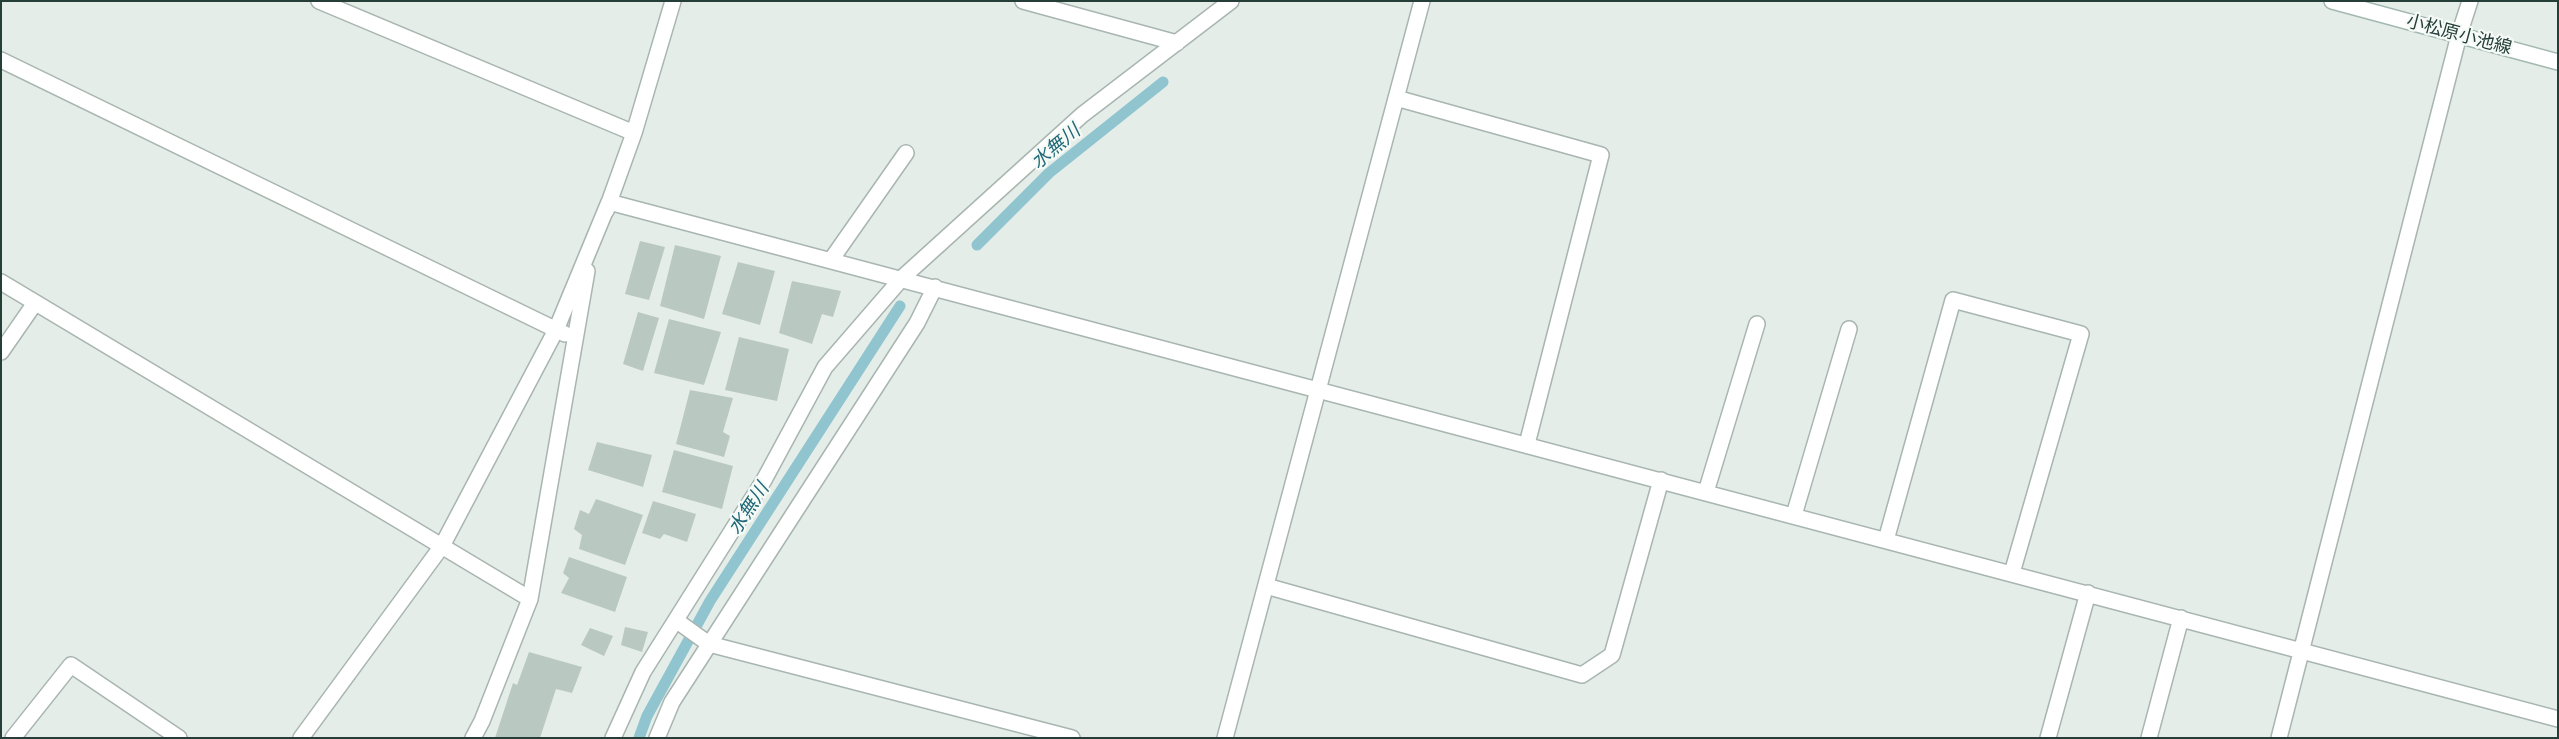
<!DOCTYPE html>
<html>
<head>
<meta charset="utf-8">
<style>
	body { margin:0 }
	#map { position:relative; width:2559px; height:739px; overflow:hidden; background:#e5ede9; font-family:"PT Sans",sans-serif }
	canvas { display:block }
	.frame { position:absolute; inset:0; border:2px solid #253e38; pointer-events:none }
</style>
</head>
<body>
<div id="map">
<canvas width="2559" height="739"></canvas>
<div class="frame"></div>
</div>
<script>
const ctx = document.querySelector('canvas').getContext('2d');
ctx.lineJoin = 'round';
function poly(rows) {
  const path = new Path2D();
  for (const r of rows) {
    path.moveTo(r[0], r[1]);
    for (let i = 2; i < r.length; i += 2) path.lineTo(r[i], r[i + 1]);
  }
  return path;
}
function stroke(path, color, width, dash) {
  ctx.strokeStyle = color;
  ctx.lineWidth = width;
  ctx.lineCap = dash ? 'butt' : 'round';
  ctx.setLineDash(dash || []);
  ctx.stroke(path);
}
function paint(path, color) {
  ctx.fillStyle = color;
  ctx.fill(path, 'evenodd');
}
function drawText(font, color, halo, rows, align = 'center') {
  ctx.font = font + ' "PT Sans","Noto Sans JP",sans-serif';
  ctx.lineWidth = 4.5;
  ctx.setLineDash([]);
  ctx.textBaseline = 'middle';
  ctx.strokeStyle = halo;
  ctx.fillStyle = color;
  for (const [text, x, y, turn = 0] of rows) {
    ctx.save();
    ctx.translate(x, y);
    ctx.rotate((+turn || 0) * Math.PI / 180);
    ctx.textAlign = isNaN(turn) ? turn : align;
    if (halo) ctx.strokeText(text, 0, 0);
    ctx.fillText(text, 0, 0);
    ctx.restore();
  }
}
const stream = poly([
	[977,245,1049,173,1163,82],
	[639,738,647,716,710,601,900,306]
]);
const building = poly([
	[640,241,665,247,649,300,625,294],
	[675,245,721,256,704,319,660,306],
	[738,262,775,271,760,325,722,314],
	[792,281,841,291,833,317,822,314,812,344,779,333],
	[638,312,659,318,643,371,623,364],
	[669,319,721,332,704,385,654,373],
	[739,337,789,349,777,401,725,390],
	[690,390,733,398,723,432,730,436,724,457,676,444],
	[597,442,652,455,643,487,588,470],
	[674,450,733,466,722,509,662,492],
	[596,499,643,515,625,565,579,549,582,535,574,529,580,510,589,514],
	[653,501,696,514,687,542,664,534,660,539,642,533],
	[569,557,627,577,615,612,561,593,569,578,563,573],
	[625,627,648,632,642,652,621,645],
	[590,628,613,636,604,656,581,645],
	[529,652,582,667,572,693,556,689,540,738,495,738,513,683,517,685]
]);
const minor = poly([
	[319,1,634,133],
	[1023,1,1177,43],
	[1,60,565,334],
	[1396,98,1601,155,1527,444],
	[606,211,634,133,673,1],
	[831,260,906,153],
	[1,282,530,599],
	[1,352,35,303],
	[1706,492,1757,324],
	[1794,515,1849,329],
	[1886,540,1953,300,2081,334,2012,573],
	[1266,586,1582,675,1612,655,1661,480],
	[677,621,709,644,1072,738],
	[13,738,71,665,179,738],
	[301,738,442,546,556,330,609,202,2558,719],
	[473,738,482,721,530,599,587,271],
	[613,738,643,672,764,480,825,367,902,278,1082,115,1231,1],
	[657,738,672,702,917,323,935,287],
	[1225,738,1422,1],
	[2048,738,2088,593],
	[2149,738,2181,618],
	[2279,738,2459,35,2470,1]
]);
const secondary = poly([
	[2332,1,2558,62]
]);
const streetNames = [
	["小松原小池線",2459,35,15]
];
const waterNames = [
	["水無川",1056,147,-40],
	["水無川",749,509,-57]
];
stroke(stream, '#90c4cf', 11);
paint(building, '#bac8c2');
stroke(minor, '#a8b5b0', 18);
stroke(secondary, '#a3b8b1', 18);
stroke(minor, '#fff', 15);
stroke(secondary, '#fff', 15);
drawText('18px', '#253e38', '#f5faf7', streetNames);
drawText('italic 19px', '#216878', '#f5faf7', waterNames);
</script>
</body>
</html>
